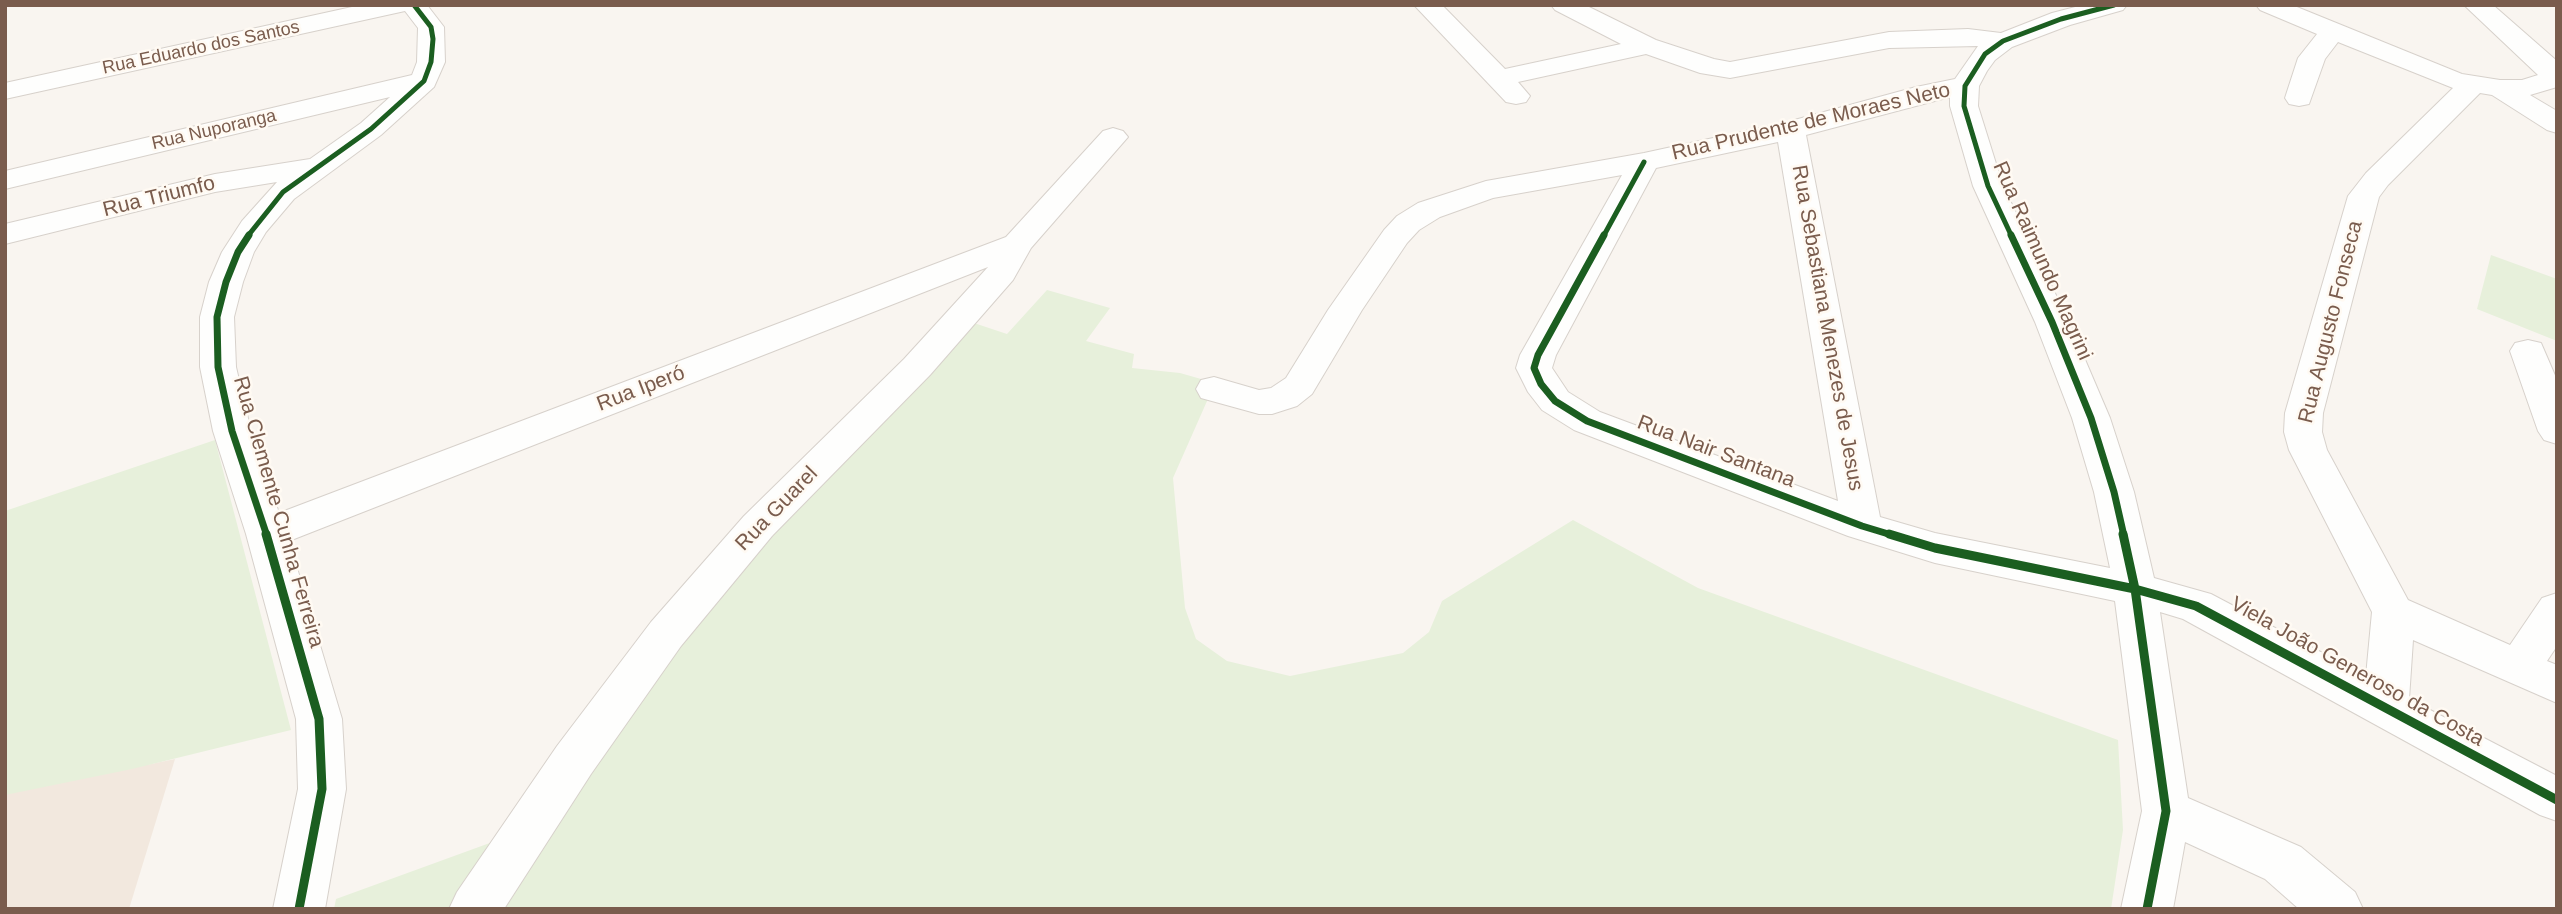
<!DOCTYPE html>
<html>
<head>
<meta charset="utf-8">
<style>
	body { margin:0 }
	#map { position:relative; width:2562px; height:914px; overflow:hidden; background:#f9f5f0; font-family:Arial,sans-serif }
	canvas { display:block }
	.frame { position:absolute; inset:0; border:7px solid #7a5c4d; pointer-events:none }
</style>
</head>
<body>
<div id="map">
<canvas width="2562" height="914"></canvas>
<div class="frame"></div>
</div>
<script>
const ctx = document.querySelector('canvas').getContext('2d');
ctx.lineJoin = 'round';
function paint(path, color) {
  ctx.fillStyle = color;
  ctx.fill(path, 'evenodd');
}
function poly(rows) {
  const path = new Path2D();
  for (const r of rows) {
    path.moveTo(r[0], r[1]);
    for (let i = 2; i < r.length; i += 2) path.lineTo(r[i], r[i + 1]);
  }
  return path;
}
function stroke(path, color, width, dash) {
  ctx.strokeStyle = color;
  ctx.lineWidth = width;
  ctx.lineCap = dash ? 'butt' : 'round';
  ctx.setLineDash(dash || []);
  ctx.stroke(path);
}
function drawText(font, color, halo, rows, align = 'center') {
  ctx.font = font + ' Arial,sans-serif';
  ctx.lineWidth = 5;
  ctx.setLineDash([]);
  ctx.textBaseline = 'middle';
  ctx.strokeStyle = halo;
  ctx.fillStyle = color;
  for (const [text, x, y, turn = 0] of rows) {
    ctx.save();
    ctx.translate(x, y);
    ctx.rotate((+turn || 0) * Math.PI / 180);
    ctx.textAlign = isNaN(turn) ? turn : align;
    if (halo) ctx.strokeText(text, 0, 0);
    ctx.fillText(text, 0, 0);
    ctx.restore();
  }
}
const residential = poly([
	[175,759,129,909,5,909,5,794]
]);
const green = poly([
	[2491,255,2557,279,2557,341,2477,309],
	[1047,290,1110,308,1086,341,1134,354,1132,368,1180,373,1215,383,1173,478,1185,608,1196,639,1227,661,1290,676,1403,653,1429,632,1442,601,1573,520,1698,588,2118,740,2123,830,2111,909,492,909,753,542,971,322,1007,334],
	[215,440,291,730,132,769,5,795,5,511],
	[498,840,453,909,334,909,336,899]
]);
const minor = poly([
	[361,5,427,5,444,27,445,62,434,87,381,135,294,199,266,232,254,252,243,282,234,317,236,367,251,431,279,513,1006,237,1103,131,1113,128,1123,131,1128,137,1031,248,1013,280,930,375,772,536,681,646,591,774,504,909,449,909,457,892,557,746,651,622,744,516,904,359,988,267,289,541,342,719,346,789,325,909,273,909,298,789,296,719,246,534,213,431,200,367,200,317,209,282,222,252,242,221,277,182,215,192,5,244,5,224,215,174,310,159,361,123,390,97,5,189,5,171,412,75,417,62,418,28,405,11,5,99,5,83,361,5],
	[1414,5,1442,5,1505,69,1621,44,1555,10,1551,5,1585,5,1656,40,1714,59,1730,62,1889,32,1968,29,2001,33,2052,13,2083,5,2127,5,2123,10,2070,25,2012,47,1995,60,1987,71,1979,86,1978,106,2003,186,2069,322,2110,418,2134,492,2154,578,2211,594,2366,676,2372,612,2289,450,2284,432,2285,413,2348,196,2366,173,2453,88,2338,42,2325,59,2309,104,2299,106,2289,104,2285,98,2298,58,2317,34,2260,10,2256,5,2292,5,2462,74,2500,80,2522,80,2538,75,2464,5,2493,5,2557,61,2557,87,2530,95,2557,111,2557,133,2547,130,2492,95,2480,93,2388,185,2379,197,2323,413,2322,432,2327,450,2408,600,2510,645,2542,598,2557,593,2557,646,2547,661,2557,665,2557,703,2413,640,2409,699,2557,776,2557,821,2540,815,2183,619,2160,612,2188,798,2301,847,2355,892,2363,909,2299,909,2265,879,2185,842,2173,909,2121,909,2142,811,2115,601,1935,563,1848,536,1574,430,1542,410,1528,392,1516,368,1520,355,1622,175,1493,198,1440,217,1419,230,1407,243,1362,310,1312,394,1297,406,1272,414,1259,414,1201,398,1196,389,1201,380,1214,377,1259,390,1271,388,1286,378,1328,310,1384,230,1397,216,1418,203,1486,181,1644,153,1787,122,1916,87,1955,79,1978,46,1889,48,1730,78,1700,73,1646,54,1518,82,1530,96,1526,102,1516,104,1506,102,1414,5],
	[1950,97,1950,106,1973,186,2035,322,2072,418,2094,492,2110,568,1935,533,1880,517,1806,135,1950,97],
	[1778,142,1838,501,1600,412,1568,392,1552,368,1556,355,1656,168,1778,142],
	[2528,340,2541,343,2557,380,2557,444,2544,440,2538,431,2510,351,2515,343,2528,340]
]);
const cyclewayFar2 = poly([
	[247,237,283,192,371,129,424,81,431,62,433,39,431,27,414,5],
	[1603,237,1644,162],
	[2012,237,1988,186,1964,106,1965,86,1985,54,2003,41,2061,19,2114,5]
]);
const cyclewayFar1 = poly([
	[249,235,238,252,226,282,217,317,218,367,232,431,267,536],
	[1604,235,1538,355,1534,368,1541,384,1555,401,1587,421,1862,526,1895,536],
	[2011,235,2052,322,2091,418,2114,492,2124,536]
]);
const cycleway = poly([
	[266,534,319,719,322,789,299,909],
	[1889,534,1935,548,2135,589,2196,606,2557,800],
	[2123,534,2135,589,2166,811,2147,909]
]);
const farStreetnames = [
	["Rua Eduardo dos Santos",201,48,-12],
	["Rua Nuporanga",214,130,-13]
];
const streetNames = [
	["Rua Prudente de Moraes Neto",1811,122,-13],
	["Rua Triumfo",159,197,-14],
	["Rua Raimundo Magrini",2042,261,66],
	["Rua Augusto Fonseca",2331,322,-76],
	["Rua Sebastiana Menezes de Jesus",1827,328,80],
	["Rua Iperó",641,389,-21],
	["Rua Nair Santana",1716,452,21],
	["Rua Guarel",777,509,-46],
	["Rua Clemente Cunha Ferreira",278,512,74],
	["Viela João Generoso da Costa",2357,672,29]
];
paint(residential, '#f2e8de');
paint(green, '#e7f0db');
stroke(minor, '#d7d1cb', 2);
paint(minor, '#fefefd');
stroke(cyclewayFar2, '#1b5e20', 5);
stroke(cyclewayFar1, '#1b5e20', 7);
stroke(cycleway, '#1b5e20', 9);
drawText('18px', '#7a5c4d', '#fffaf3', farStreetnames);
drawText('21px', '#7a5c4d', '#fffaf3', streetNames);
</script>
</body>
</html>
